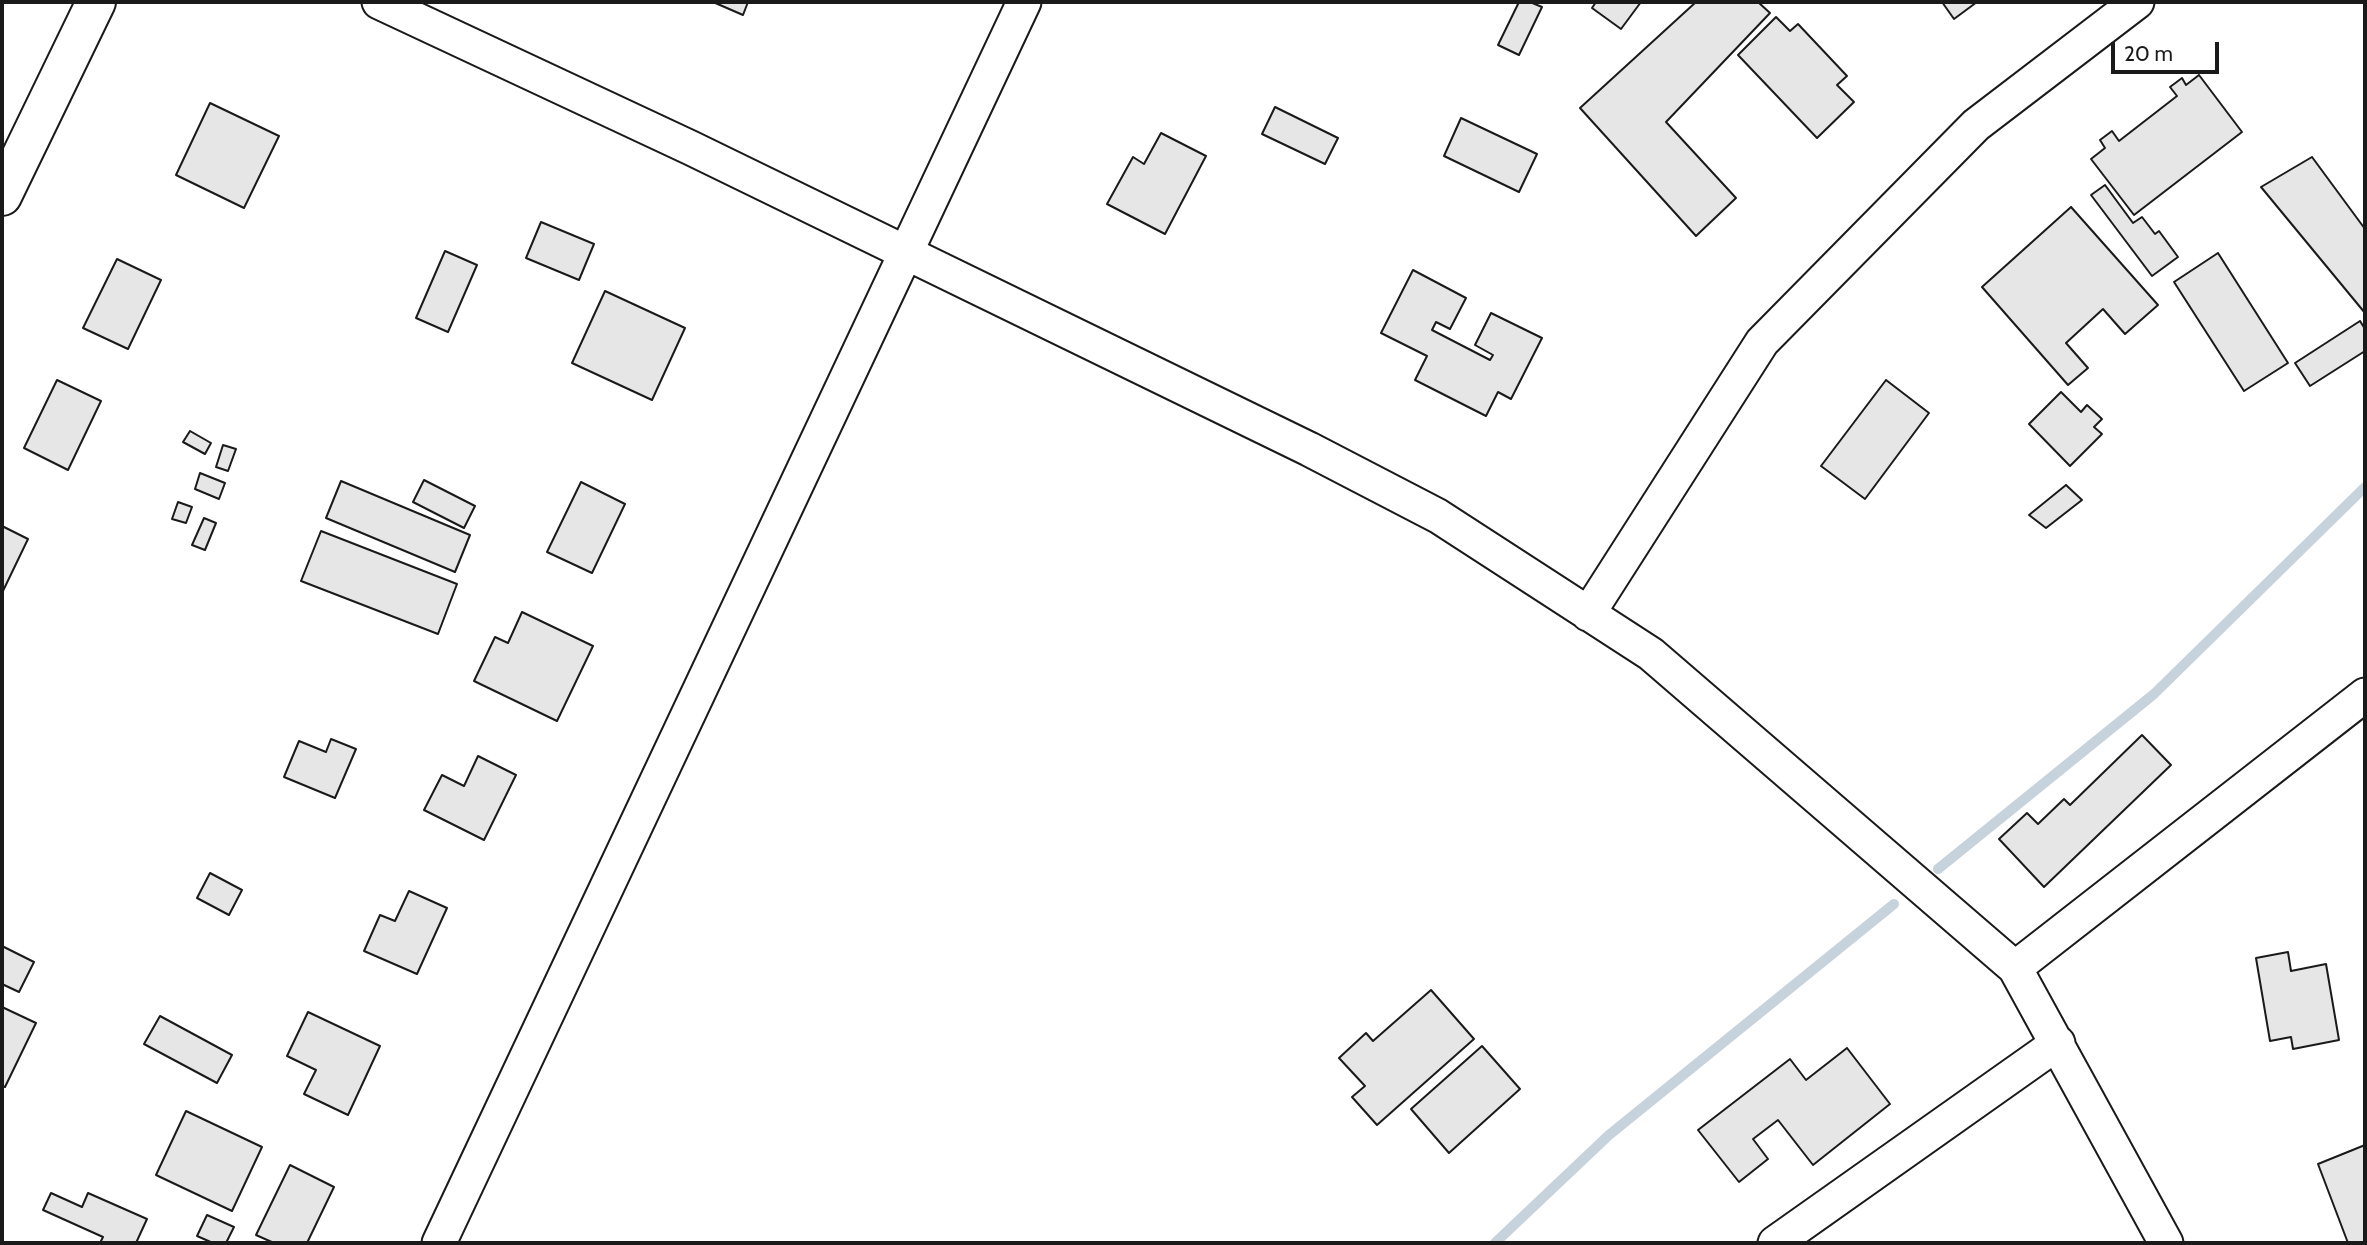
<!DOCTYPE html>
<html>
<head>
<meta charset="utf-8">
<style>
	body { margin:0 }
	#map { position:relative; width:2367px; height:1245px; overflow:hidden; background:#fff; font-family:Cabin,sans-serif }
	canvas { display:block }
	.frame { position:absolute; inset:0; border:4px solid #1a1a1a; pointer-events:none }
	.scale { position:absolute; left:2111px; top:42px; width:108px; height:32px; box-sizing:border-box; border:4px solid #1a1a1a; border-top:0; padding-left:9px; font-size:21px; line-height:24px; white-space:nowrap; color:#1a1a1a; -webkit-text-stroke:5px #fff; paint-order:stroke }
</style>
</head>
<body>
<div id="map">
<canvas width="2367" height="1245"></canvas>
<div class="frame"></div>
<div class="scale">20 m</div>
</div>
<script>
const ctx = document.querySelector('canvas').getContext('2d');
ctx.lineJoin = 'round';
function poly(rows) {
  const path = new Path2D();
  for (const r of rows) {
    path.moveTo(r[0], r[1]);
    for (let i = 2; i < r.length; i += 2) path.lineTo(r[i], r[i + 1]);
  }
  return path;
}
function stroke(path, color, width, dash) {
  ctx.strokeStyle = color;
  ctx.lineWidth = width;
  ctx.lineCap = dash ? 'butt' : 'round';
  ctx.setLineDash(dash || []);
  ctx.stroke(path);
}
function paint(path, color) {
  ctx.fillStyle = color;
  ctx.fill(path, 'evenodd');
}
const stream = poly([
	[1938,869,2154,694,2365,487],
	[1495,1243,1609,1135,1894,904]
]);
const building = poly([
	[713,2,748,2,743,15,713,2],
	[1519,2,1530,2,1542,7,1519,55,1498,45,1519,2],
	[1596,2,1641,2,1621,29,1592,8,1596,2],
	[1696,2,1758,2,1770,13,1666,122,1736,198,1696,236,1580,108,1696,2],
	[1942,2,1977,2,1954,19,1942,2],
	[1776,17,1790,31,1798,24,1847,76,1837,85,1854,102,1817,138,1738,55,1776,17],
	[2199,75,2242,132,2134,215,2091,159,2105,148,2100,140,2112,131,2119,141,2177,96,2170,87,2182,78,2186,85,2199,75],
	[210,103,279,136,244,208,176,175,210,103],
	[1275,107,1338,138,1325,164,1262,134,1275,107],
	[1461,118,1537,154,1519,192,1444,156,1461,118],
	[1161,133,1206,156,1165,234,1107,204,1133,157,1144,164,1161,133],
	[2312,157,2365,229,2365,313,2261,187,2312,157],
	[2105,185,2133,223,2142,217,2155,234,2159,231,2178,257,2152,276,2091,195,2105,185],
	[2071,207,2158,305,2125,334,2103,309,2066,343,2088,368,2068,385,1982,287,2071,207],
	[541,222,594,244,579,280,526,258,541,222],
	[445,251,477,265,448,332,416,318,445,251],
	[2218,253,2288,363,2244,391,2174,282,2218,253],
	[117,259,161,280,128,349,83,328,117,259],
	[1413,270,1466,298,1450,329,1436,322,1432,330,1490,360,1493,355,1475,345,1491,313,1542,338,1511,399,1498,392,1486,416,1415,380,1427,356,1381,333,1413,270],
	[605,291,685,328,652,400,572,363,605,291],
	[2360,321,2365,329,2365,351,2310,386,2295,363,2360,321],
	[57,380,101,401,68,470,24,448,57,380],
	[1886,380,1929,413,1865,499,1821,466,1886,380],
	[2061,392,2081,412,2087,405,2102,419,2094,427,2102,434,2070,466,2029,424,2061,392],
	[190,431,211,443,205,454,183,442,190,431],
	[223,445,236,449,228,471,216,467,223,445],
	[200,473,225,483,219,499,195,489,200,473],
	[424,480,475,506,464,528,413,502,424,480],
	[341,481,470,535,455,572,326,518,341,481],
	[581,482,625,504,592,573,547,552,581,482],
	[2066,485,2082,500,2046,528,2029,515,2066,485],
	[178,502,192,507,186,523,172,519,178,502],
	[204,518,216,523,205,550,192,545,204,518],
	[2,526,28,539,2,593,2,526],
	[321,531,457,584,438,634,301,581,321,531],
	[522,612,593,646,557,721,474,681,495,637,508,643,522,612],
	[2142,735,2171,765,2044,887,1999,839,2027,813,2038,824,2064,799,2070,805,2142,735],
	[331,739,356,749,335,798,284,777,299,741,326,752,331,739],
	[478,756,516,775,484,840,424,810,442,775,464,786,478,756],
	[210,873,242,890,229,915,197,898,210,873],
	[409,891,447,908,417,974,364,951,380,915,395,921,409,891],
	[2,946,34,962,19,992,2,984,2,946],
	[2288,952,2291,971,2326,964,2339,1040,2293,1049,2291,1037,2270,1041,2256,958,2288,952],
	[1431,990,1474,1039,1377,1125,1352,1097,1365,1086,1339,1058,1366,1033,1373,1041,1431,990],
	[2,1007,36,1023,5,1087,2,1086,2,1007],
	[308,1012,380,1046,348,1115,304,1094,316,1070,287,1056,308,1012],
	[160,1016,232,1055,217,1083,144,1044,160,1016],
	[1482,1046,1520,1089,1449,1153,1411,1109,1482,1046],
	[1847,1048,1890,1104,1813,1165,1778,1120,1753,1139,1768,1159,1739,1182,1698,1130,1790,1059,1806,1080,1847,1048],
	[186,1111,262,1147,232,1211,156,1175,186,1111],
	[2365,1145,2365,1242,2348,1243,2318,1164,2365,1145],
	[290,1165,334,1187,307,1243,274,1243,256,1235,290,1165],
	[51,1193,82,1207,88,1193,147,1219,136,1243,100,1243,103,1237,43,1210,51,1193],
	[207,1215,234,1227,226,1243,213,1243,197,1236,207,1215]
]);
const street = poly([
	[379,2,691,148,1309,449,1438,516,1651,654,2015,968,2166,1243],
	[1588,614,1762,342,1976,125,2137,2],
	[2015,968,2365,695],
	[439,1243,1024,2],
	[1775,1243,2058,1043]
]);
const secondary = poly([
	[2,196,96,2]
]);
stroke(stream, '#c6d2dc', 10);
paint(building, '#e6e6e6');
stroke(building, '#1a1a1a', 2);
stroke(street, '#1a1a1a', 37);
stroke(secondary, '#1a1a1a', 42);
stroke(street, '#fff', 33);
stroke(secondary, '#fff', 38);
</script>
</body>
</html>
